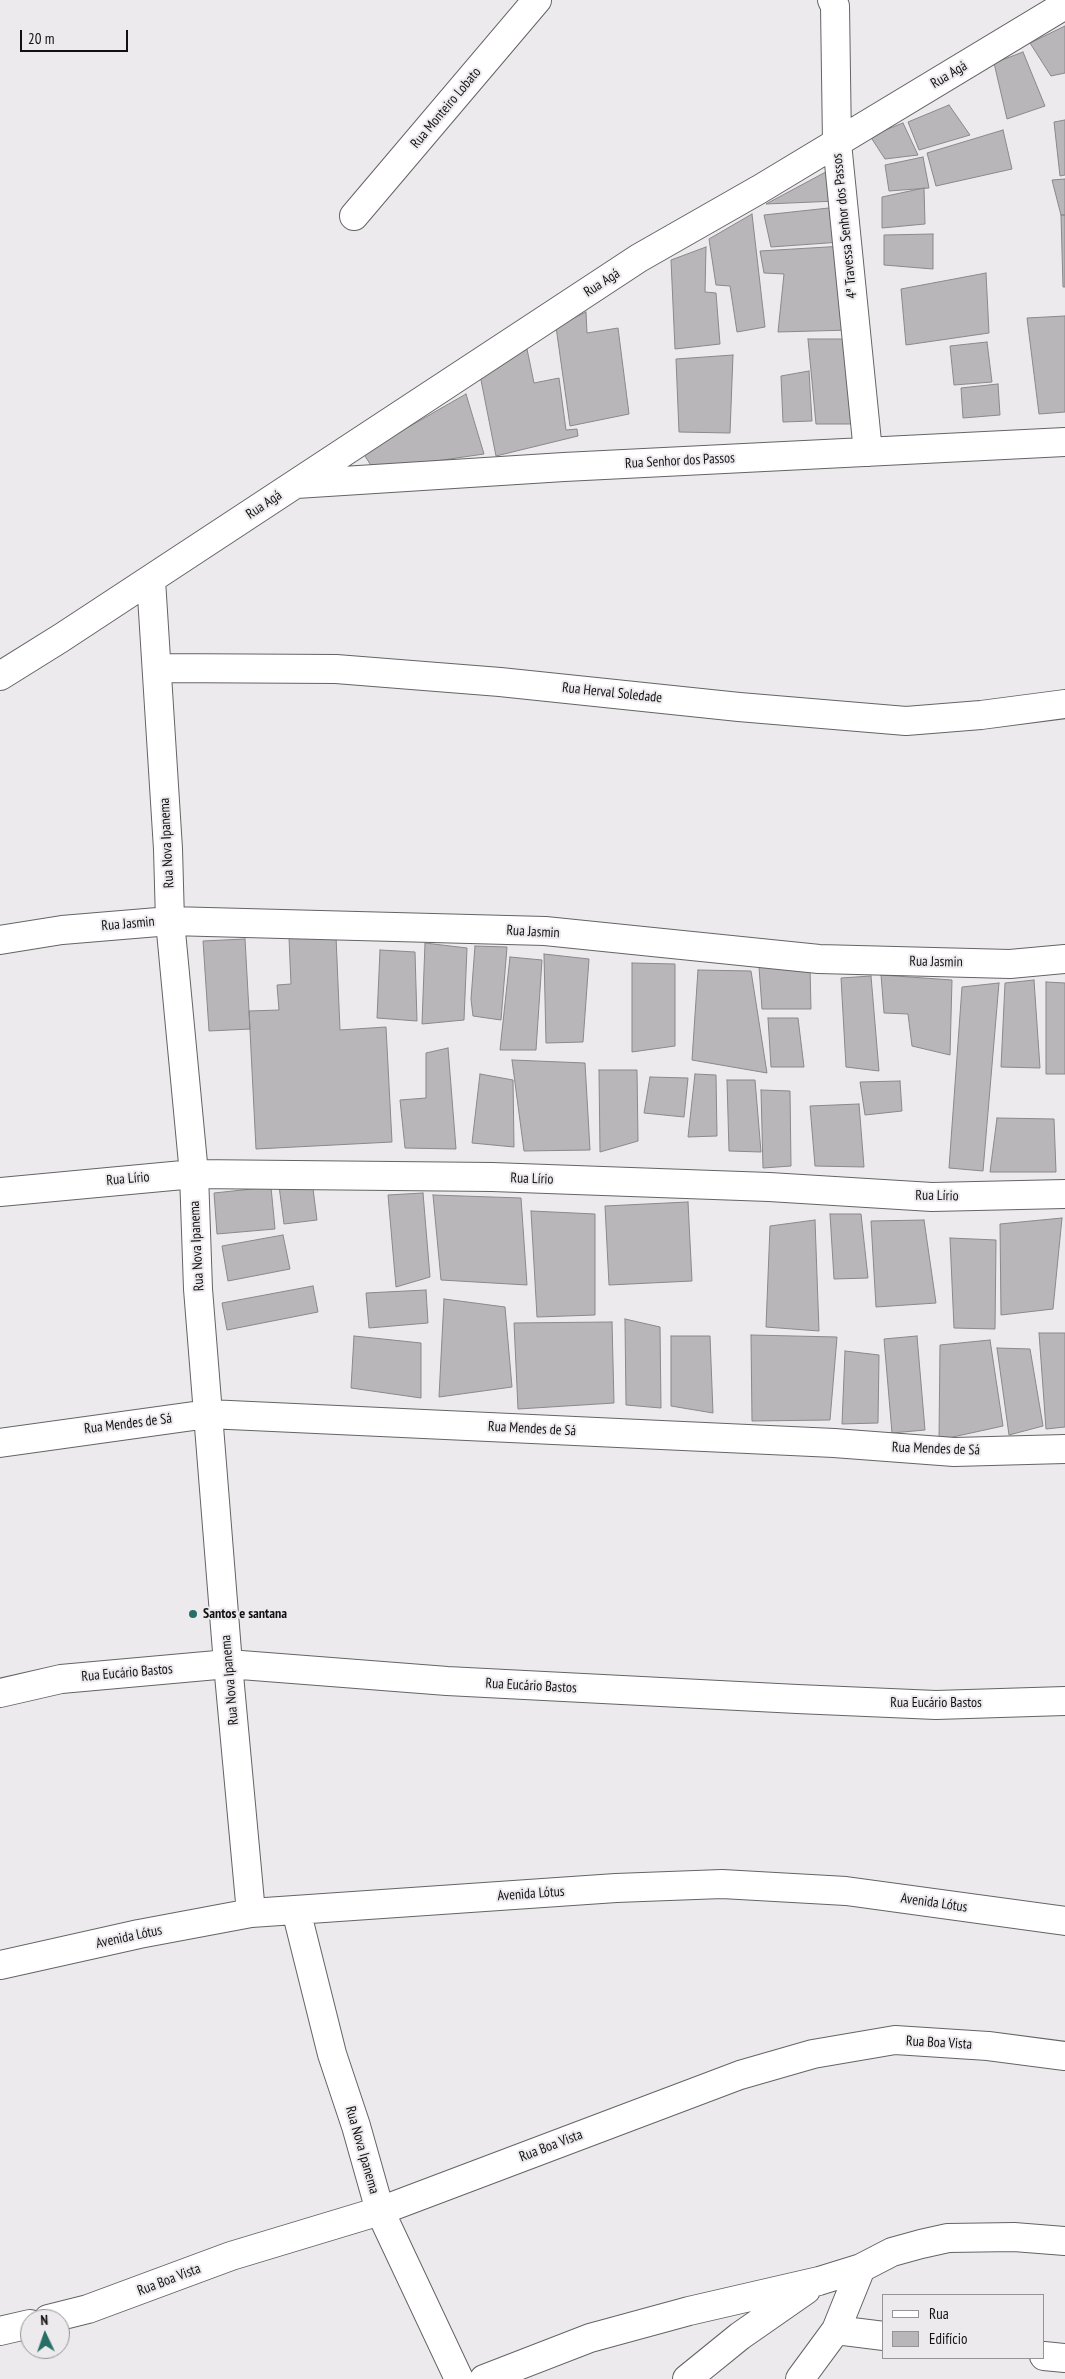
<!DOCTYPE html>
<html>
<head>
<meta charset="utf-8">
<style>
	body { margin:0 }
	#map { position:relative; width:1065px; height:2379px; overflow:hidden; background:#eceaed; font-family:"PT Sans Narrow",sans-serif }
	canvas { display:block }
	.legend { position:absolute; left:882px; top:2294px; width:162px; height:65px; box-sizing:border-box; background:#eceaed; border:1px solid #959395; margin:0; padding:6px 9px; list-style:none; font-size:15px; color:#121112 }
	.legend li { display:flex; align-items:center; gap:10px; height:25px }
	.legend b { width:25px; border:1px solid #959395 }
	.north { position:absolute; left:20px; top:2309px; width:50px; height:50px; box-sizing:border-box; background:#eceaed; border:1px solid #959395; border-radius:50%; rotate:357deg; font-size:14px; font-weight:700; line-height:20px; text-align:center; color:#121112 }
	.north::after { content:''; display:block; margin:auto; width:18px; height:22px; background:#266e66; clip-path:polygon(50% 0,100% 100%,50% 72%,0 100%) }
	.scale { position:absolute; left:20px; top:30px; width:108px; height:22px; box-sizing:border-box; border:2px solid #121112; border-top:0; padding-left:6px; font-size:15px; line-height:18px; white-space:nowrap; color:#121112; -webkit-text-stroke:4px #eceaed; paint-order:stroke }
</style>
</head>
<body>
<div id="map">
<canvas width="1065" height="2379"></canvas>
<ul class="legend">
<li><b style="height:6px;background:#fff"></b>Rua</li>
<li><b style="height:14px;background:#b8b6b9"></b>Edifício</li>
</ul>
<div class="north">N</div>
<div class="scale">20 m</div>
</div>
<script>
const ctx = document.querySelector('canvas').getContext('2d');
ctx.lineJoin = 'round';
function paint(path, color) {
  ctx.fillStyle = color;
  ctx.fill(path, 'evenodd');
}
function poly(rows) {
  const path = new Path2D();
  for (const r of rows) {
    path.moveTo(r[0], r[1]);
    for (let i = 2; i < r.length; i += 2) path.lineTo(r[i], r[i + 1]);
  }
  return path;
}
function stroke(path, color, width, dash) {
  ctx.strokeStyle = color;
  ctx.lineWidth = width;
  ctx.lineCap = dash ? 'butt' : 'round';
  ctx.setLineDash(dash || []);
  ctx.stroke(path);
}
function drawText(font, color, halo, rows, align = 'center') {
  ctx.font = font + ' "PT Sans Narrow",sans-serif';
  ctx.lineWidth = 4;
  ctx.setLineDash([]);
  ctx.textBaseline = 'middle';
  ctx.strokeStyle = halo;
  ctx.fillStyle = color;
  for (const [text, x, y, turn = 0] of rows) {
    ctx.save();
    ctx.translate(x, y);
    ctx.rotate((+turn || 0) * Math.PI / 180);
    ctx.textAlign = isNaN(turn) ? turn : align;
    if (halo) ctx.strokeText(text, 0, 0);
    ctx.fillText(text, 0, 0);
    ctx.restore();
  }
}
const building = poly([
	[1065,26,1065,73,1051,76,1030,43,1065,26],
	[1023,52,1045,106,1007,119,994,63,1023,52],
	[949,105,970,135,919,150,908,122,949,105],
	[1065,120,1065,175,1060,176,1054,122,1065,120],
	[903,123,918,155,885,159,870,136,903,123],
	[1003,130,1012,169,936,186,927,153,1003,130],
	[923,157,929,188,889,191,885,165,923,157],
	[835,167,837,201,766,204,835,167],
	[1065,179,1065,215,1061,215,1052,180,1065,179],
	[924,188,925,224,882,228,882,197,924,188],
	[838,207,841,242,771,247,764,215,838,207],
	[752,214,765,327,737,332,730,286,716,285,709,239,752,214],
	[1061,215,1065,215,1065,287,1063,287,1061,215],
	[933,234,933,269,884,265,884,235,933,234],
	[844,246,851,330,778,332,784,274,764,273,760,251,844,246],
	[706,247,705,292,716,293,720,344,675,349,671,260,706,247],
	[986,273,989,333,906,345,901,289,986,273],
	[586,312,587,333,618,328,629,414,570,426,556,327,586,312],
	[1065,316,1065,412,1039,414,1027,318,1065,316],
	[808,339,847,339,858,424,816,424,808,339],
	[987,342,992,382,954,385,950,346,987,342],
	[527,349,534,383,559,378,566,430,577,429,578,436,496,456,480,375,527,349],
	[733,355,730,433,679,432,676,359,733,355],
	[809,371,812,421,783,422,781,376,809,371],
	[998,384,1000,415,963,418,961,388,998,384],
	[466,394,484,454,374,470,363,453,466,394],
	[336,936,340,1030,386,1027,392,1142,256,1149,249,1011,279,1010,277,985,291,984,289,938,336,936],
	[245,939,250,1029,209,1031,203,941,245,939],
	[425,943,467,948,464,1020,422,1024,425,943],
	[475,946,507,947,501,1020,473,1016,471,999,475,946],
	[380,950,415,952,417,1021,377,1018,380,950],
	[544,954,589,959,583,1042,546,1043,544,954],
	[510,957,542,960,536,1050,500,1050,510,957],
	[632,963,675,964,675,1046,632,1052,632,963],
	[759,967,810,968,811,1009,762,1009,759,967],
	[698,970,751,971,767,1073,692,1060,698,970],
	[881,975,952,980,950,1055,912,1046,908,1014,884,1013,881,975],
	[871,976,879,1071,846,1067,841,978,871,976],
	[1034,980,1040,1068,1001,1067,1005,983,1034,980],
	[1046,982,1065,983,1065,1074,1046,1074,1046,982],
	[999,983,983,1171,949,1168,962,987,999,983],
	[768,1018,798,1018,804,1067,771,1067,768,1018],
	[448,1048,456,1149,405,1148,400,1100,426,1098,426,1053,448,1048],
	[512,1060,585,1063,590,1150,524,1151,512,1060],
	[599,1070,637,1070,638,1141,600,1152,599,1070],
	[480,1074,513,1080,514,1147,472,1143,480,1074],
	[695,1074,716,1075,717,1136,688,1137,695,1074],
	[650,1077,688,1078,684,1117,644,1113,650,1077],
	[727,1080,755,1080,761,1152,729,1151,727,1080],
	[900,1081,902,1111,865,1115,860,1082,900,1081],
	[761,1090,790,1091,791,1166,763,1168,761,1090],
	[859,1104,864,1167,815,1166,810,1106,859,1104],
	[997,1118,1054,1119,1056,1172,990,1172,997,1118],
	[312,1181,317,1220,284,1224,279,1186,312,1181],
	[271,1187,275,1229,217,1234,214,1193,271,1187],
	[423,1193,430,1277,396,1287,388,1195,423,1193],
	[433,1195,521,1198,527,1285,441,1280,433,1195],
	[688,1202,692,1281,609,1285,605,1206,688,1202],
	[531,1211,595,1214,595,1315,537,1317,531,1211],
	[830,1214,861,1214,868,1278,834,1279,830,1214],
	[1062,1218,1053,1309,1001,1315,1000,1224,1062,1218],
	[815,1220,819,1331,766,1327,770,1226,815,1220],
	[924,1220,936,1303,876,1307,871,1221,924,1220],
	[283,1235,290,1269,228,1281,222,1246,283,1235],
	[950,1238,996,1240,995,1329,954,1328,950,1238],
	[313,1286,318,1312,227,1330,222,1303,313,1286],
	[426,1290,428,1323,369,1328,366,1293,426,1290],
	[444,1299,505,1307,512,1387,439,1397,444,1299],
	[625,1319,660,1327,661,1408,626,1405,625,1319],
	[612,1322,614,1403,518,1409,514,1323,612,1322],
	[1039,1333,1065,1333,1065,1427,1046,1429,1039,1333],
	[751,1335,837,1337,830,1420,752,1421,751,1335],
	[354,1336,421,1343,421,1398,351,1388,354,1336],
	[671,1336,710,1336,713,1413,671,1406,671,1336],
	[917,1336,925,1430,892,1433,884,1339,917,1336],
	[990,1340,1003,1426,939,1440,940,1345,990,1340],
	[997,1348,1030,1349,1043,1426,1009,1435,997,1348],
	[845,1351,879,1355,878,1423,842,1424,845,1351]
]);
const street = poly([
	[832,0,835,6,837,143,868,452],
	[354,216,537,0],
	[296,484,564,467,1065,442],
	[151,580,168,849,170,921,194,1174,198,1289,228,1664,251,1913],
	[158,668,336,669,500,682,739,707,906,721,981,715,1065,704],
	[0,676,61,638,639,258,760,189,1065,5],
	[0,940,62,930,170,921,545,931,819,959,1010,964,1065,959],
	[0,1192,194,1174,492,1177,769,1187,932,1197,1065,1194],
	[0,1443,208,1414,834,1443,954,1452,1065,1449],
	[0,1693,61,1679,228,1664,447,1681,797,1699,936,1705,1065,1701],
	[296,1910,332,2054,356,2126,380,2211,459,2379],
	[0,1965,139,1934,251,1913,616,1888,722,1884,846,1891,1065,1921],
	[48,2319,88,2309,231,2256,380,2211,740,2075,813,2054,895,2040,988,2046,1065,2056],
	[836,2330,884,2336],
	[0,2331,30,2324],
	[1044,2356,1065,2358],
	[484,2379,590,2338,689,2311,819,2281,861,2268,892,2252,921,2244,948,2238,1014,2237,1065,2241],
	[687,2379,740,2336,806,2290],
	[800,2379,836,2330,861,2268]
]);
const markers = [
	[193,1614,5,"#266e66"]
];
const streetNames = [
	["Rua Agá",949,75,-31],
	["Rua Monteiro Lobato",446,108,-50],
	["4ª Travessa Senhor dos Passos",845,226,-96],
	["Rua Agá",602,283,-33],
	["Rua Senhor dos Passos",680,461,-3],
	["Rua Agá",264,505,-34],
	["Rua Herval Soledade",612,693,6],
	["Rua Nova Ipanema",167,843,-93],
	["Rua Jasmin",128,924,-5],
	["Rua Jasmin",533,932,3],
	["Rua Jasmin",936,962,1],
	["Rua Lírio",128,1179,-5],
	["Rua Lírio",532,1179,2],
	["Rua Lírio",937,1196,1],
	["Rua Nova Ipanema",197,1246,-93],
	["Rua Mendes de Sá",128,1424,-7],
	["Rua Mendes de Sá",532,1429,3],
	["Rua Mendes de Sá",936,1449,2],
	["Rua Eucário Bastos",127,1673,-5],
	["Rua Nova Ipanema",230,1680,-95],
	["Rua Eucário Bastos",531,1686,3],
	["Rua Eucário Bastos",936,1703],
	["Avenida Lótus",531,1894,-4],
	["Avenida Lótus",934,1903,8],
	["Avenida Lótus",129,1937,-12],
	["Rua Boa Vista",939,2043,3],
	["Rua Boa Vista",551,2146,-21],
	["Rua Nova Ipanema",362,2150,74],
	["Rua Boa Vista",169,2280,-21]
];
const poiNames = [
	["Santos e santana",203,1614]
];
paint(building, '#b8b6b9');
stroke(building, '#8a888b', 1);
stroke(street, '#656366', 30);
stroke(street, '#fff', 28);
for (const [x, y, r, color] of markers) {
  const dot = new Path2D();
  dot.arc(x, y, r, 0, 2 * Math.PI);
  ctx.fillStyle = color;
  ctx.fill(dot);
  stroke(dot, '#eceaed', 2);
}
drawText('14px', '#121112', '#eceaed', streetNames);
drawText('bold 14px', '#121112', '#eceaed', poiNames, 'left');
</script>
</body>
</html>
